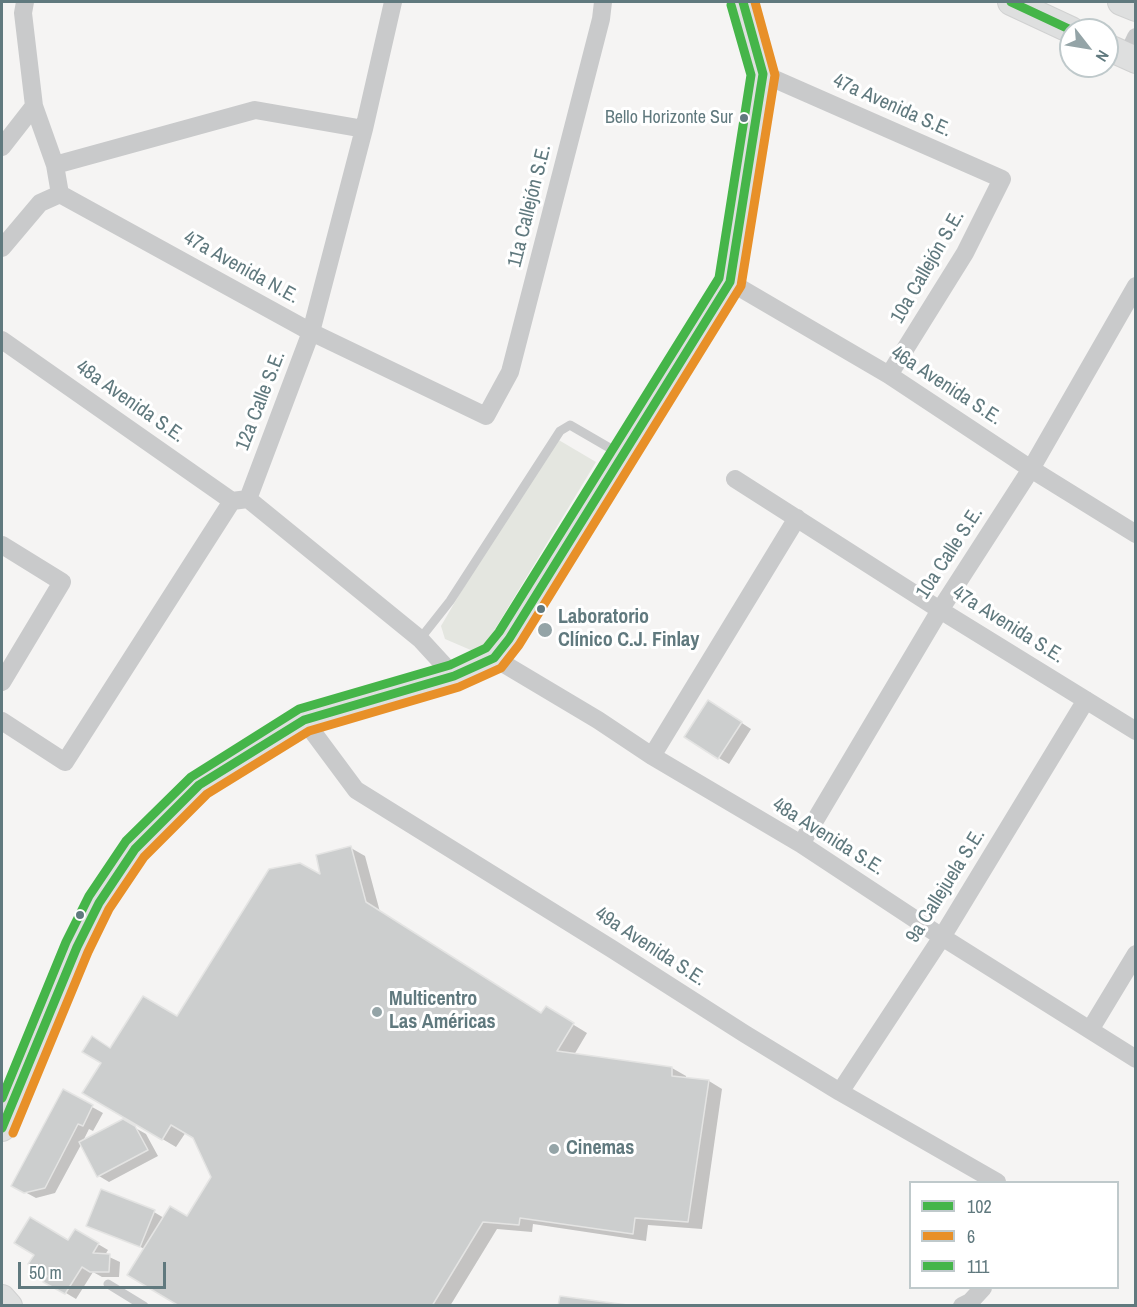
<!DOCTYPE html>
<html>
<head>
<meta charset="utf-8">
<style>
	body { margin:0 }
	#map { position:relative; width:1137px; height:1307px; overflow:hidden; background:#f5f4f3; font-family:"Archivo Narrow",sans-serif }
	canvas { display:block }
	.frame { position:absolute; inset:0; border:3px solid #60797e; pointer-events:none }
	.legend { position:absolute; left:909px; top:1181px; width:210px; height:108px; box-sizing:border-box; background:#fff; border:2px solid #bfc9cb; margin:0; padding:8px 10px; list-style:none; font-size:18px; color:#60797e }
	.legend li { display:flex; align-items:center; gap:12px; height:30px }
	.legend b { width:30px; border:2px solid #bfc9cb }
	.north { position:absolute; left:1059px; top:18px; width:60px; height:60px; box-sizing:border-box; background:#fff; border:2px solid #bfc9cb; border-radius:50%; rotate:121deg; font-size:16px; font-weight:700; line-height:24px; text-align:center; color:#60797e }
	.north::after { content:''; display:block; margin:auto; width:21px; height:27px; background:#94a4a7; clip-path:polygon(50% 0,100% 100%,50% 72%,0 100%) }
	.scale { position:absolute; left:18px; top:1262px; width:148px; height:27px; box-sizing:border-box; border:3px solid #60797e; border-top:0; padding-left:8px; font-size:18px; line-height:21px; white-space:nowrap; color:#60797e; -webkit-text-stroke:4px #fff; paint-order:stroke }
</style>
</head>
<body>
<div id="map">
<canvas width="1137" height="1307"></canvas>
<div class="frame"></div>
<ul class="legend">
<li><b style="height:8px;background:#45b549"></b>102</li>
<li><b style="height:8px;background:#e89028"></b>6</li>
<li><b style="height:8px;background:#45b549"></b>111</li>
</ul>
<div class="north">N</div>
<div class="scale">50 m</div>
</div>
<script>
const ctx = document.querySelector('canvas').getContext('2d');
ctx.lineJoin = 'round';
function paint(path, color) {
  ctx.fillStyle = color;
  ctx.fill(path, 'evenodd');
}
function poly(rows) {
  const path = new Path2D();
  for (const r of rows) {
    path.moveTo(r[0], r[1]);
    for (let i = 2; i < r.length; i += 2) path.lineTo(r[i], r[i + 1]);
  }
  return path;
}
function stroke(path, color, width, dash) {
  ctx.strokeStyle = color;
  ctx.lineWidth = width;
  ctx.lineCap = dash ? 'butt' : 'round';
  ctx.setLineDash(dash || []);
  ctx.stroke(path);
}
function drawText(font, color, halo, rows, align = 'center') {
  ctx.font = font + ' "Archivo Narrow",sans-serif';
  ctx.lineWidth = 6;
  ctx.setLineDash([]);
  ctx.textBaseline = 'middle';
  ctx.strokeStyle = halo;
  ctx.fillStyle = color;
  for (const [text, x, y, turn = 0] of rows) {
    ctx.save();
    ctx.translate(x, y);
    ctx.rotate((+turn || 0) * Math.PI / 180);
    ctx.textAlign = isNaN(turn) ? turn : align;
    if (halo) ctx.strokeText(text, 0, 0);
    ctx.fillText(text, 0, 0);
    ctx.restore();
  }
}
const green = poly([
	[557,439,596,462,480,654,445,639,441,626,544,449]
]);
const shadow = poly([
	[719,708,751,729,729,764,719,758],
	[351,848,365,856,380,912,542,1014,546,1008,587,1033,574,1055,672,1068,686,1076,686,1079,709,1081,722,1089,702,1229,648,1225,646,1241,533,1224,532,1232,497,1229,450,1306,182,1306,145,1249,88,1225,154,1212,164,1218,187,1218,212,1177,194,1137,186,1132,176,1147,84,1093,111,1050,178,1018],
	[63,1091,103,1113,93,1131,89,1129,82,1143,123,1121,146,1134,158,1156,109,1182,99,1176,82,1143,55,1193,36,1198,23,1191],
	[76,1231,108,1250,105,1255,120,1262,119,1277,102,1277,93,1272,76,1299,46,1281]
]);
const building = poly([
	[708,700,742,722,718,759,684,737,708,700],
	[351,846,366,902,541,1013,546,1006,574,1023,557,1051,672,1067,672,1076,709,1080,688,1222,635,1218,633,1234,520,1218,519,1225,483,1222,432,1306,179,1306,127,1275,170,1206,187,1216,211,1177,193,1138,171,1125,162,1140,82,1093,101,1063,82,1052,92,1036,110,1048,143,996,177,1016,269,869,300,863,320,874,316,855,351,846],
	[63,1089,93,1105,83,1126,78,1124,45,1188,24,1193,11,1186,63,1089],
	[123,1119,135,1126,148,1150,97,1177,79,1142,123,1119],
	[101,1189,155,1210,140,1247,86,1226,101,1189],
	[30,1217,68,1240,75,1229,99,1243,93,1253,110,1254,109,1272,90,1272,82,1267,65,1294,43,1282,47,1276,28,1264,34,1255,14,1243,30,1217],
	[560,1296,635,1306,558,1306,560,1296]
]);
const lane = poly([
	[420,639,450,601,560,431,570,425,620,454],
	[108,1284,144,1306]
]);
const street = poly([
	[1127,56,1136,37],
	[763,74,1002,179,965,253,889,375],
	[34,106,55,165,60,194,311,332,486,416,510,372,601,19,603,2],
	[2,147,34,106,23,13,25,2],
	[55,165,255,110,364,129],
	[2,248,40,203,60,194],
	[730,282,889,375,1031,469,1136,534],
	[2,340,232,501],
	[735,479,940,610,1136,731],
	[248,499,311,332,364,129,393,2],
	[248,499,420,639,454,676],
	[2,545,62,582,2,682],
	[494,658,598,720,652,756,801,844,942,937,1136,1059],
	[304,720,356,790,612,949,745,1034,840,1092,997,1182],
	[2,721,65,762,232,501,248,499],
	[652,756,797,518],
	[801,844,940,610,1031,469,1136,286],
	[1090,1030,1136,954],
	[840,1092,942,937,1086,700],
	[962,1306,970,1302,983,1288]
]);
const secondary = poly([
	[1011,2,1071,30],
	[1121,2,1136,8],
	[1107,47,1136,60],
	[2,1128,77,947,99,903,135,849,199,785,304,720,454,676,494,658,509,639,730,282,763,74,743,2],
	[2,1298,9,1306]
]);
const bus1 = poly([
	[1011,2,1071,30],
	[2,1128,77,947,99,903,135,849,199,785,304,720,454,676,494,658,509,639,730,282,763,74,743,2]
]);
const bus2 = poly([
	[13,1133,88,952,109,909,144,857,207,794,309,731,459,687,501,668,519,645,741,286,775,75,755,2]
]);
const bus3 = poly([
	[2,1098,66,942,89,896,126,841,191,777,299,709,450,665,486,648,499,632,719,278,751,75,731,5]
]);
const markers = [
	[744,118,5,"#60797e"],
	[541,609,5,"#60797e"],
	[545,630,8,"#94a4a7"],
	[80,915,5,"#60797e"],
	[377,1012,6,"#94a4a7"],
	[554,1149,6,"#94a4a7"]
];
const busNames = [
	["Bello Horizonte Sur",733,118]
];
const streetNames = [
	["47a Avenida S.E.",892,106,24],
	["11a Callejón S.E.",530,206,-76],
	["10a Callejón S.E.",928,267,-60],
	["47a Avenida N.E.",241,268,29],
	["46a Avenida S.E.",946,386,33],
	["12a Calle S.E.",261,401,-69],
	["48a Avenida S.E.",130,402,35],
	["10a Calle S.E.",950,553,-57],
	["47a Avenida S.E.",1008,625,32],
	["48a Avenida S.E.",828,837,32],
	["9a Callejuela S.E.",946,886,-58],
	["49a Avenida S.E.",650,947,33]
];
const poiNames = [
	["Laboratorio",558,618],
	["Clínico C.J. Finlay",558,641],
	["Multicentro",389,1000],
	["Las Américas",389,1023],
	["Cinemas",566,1149]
];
paint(green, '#e4e6e0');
paint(shadow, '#0003');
paint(building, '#cccece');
stroke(building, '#e4e4e3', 1.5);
stroke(secondary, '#d0d1d1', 28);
stroke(lane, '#c9cacb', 9);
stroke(street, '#c9cacb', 18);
stroke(secondary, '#dedfdf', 26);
stroke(bus1, '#45b549', 9);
stroke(bus2, '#e89028', 9);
stroke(bus3, '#45b549', 9);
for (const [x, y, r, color] of markers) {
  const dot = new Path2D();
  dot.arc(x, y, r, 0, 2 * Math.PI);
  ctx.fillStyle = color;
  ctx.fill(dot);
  stroke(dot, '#fff', 2);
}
drawText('18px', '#60797e', '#fff', busNames, 'right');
drawText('20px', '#60797e', '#fff', streetNames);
drawText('bold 20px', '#60797e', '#fff', poiNames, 'left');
</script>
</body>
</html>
